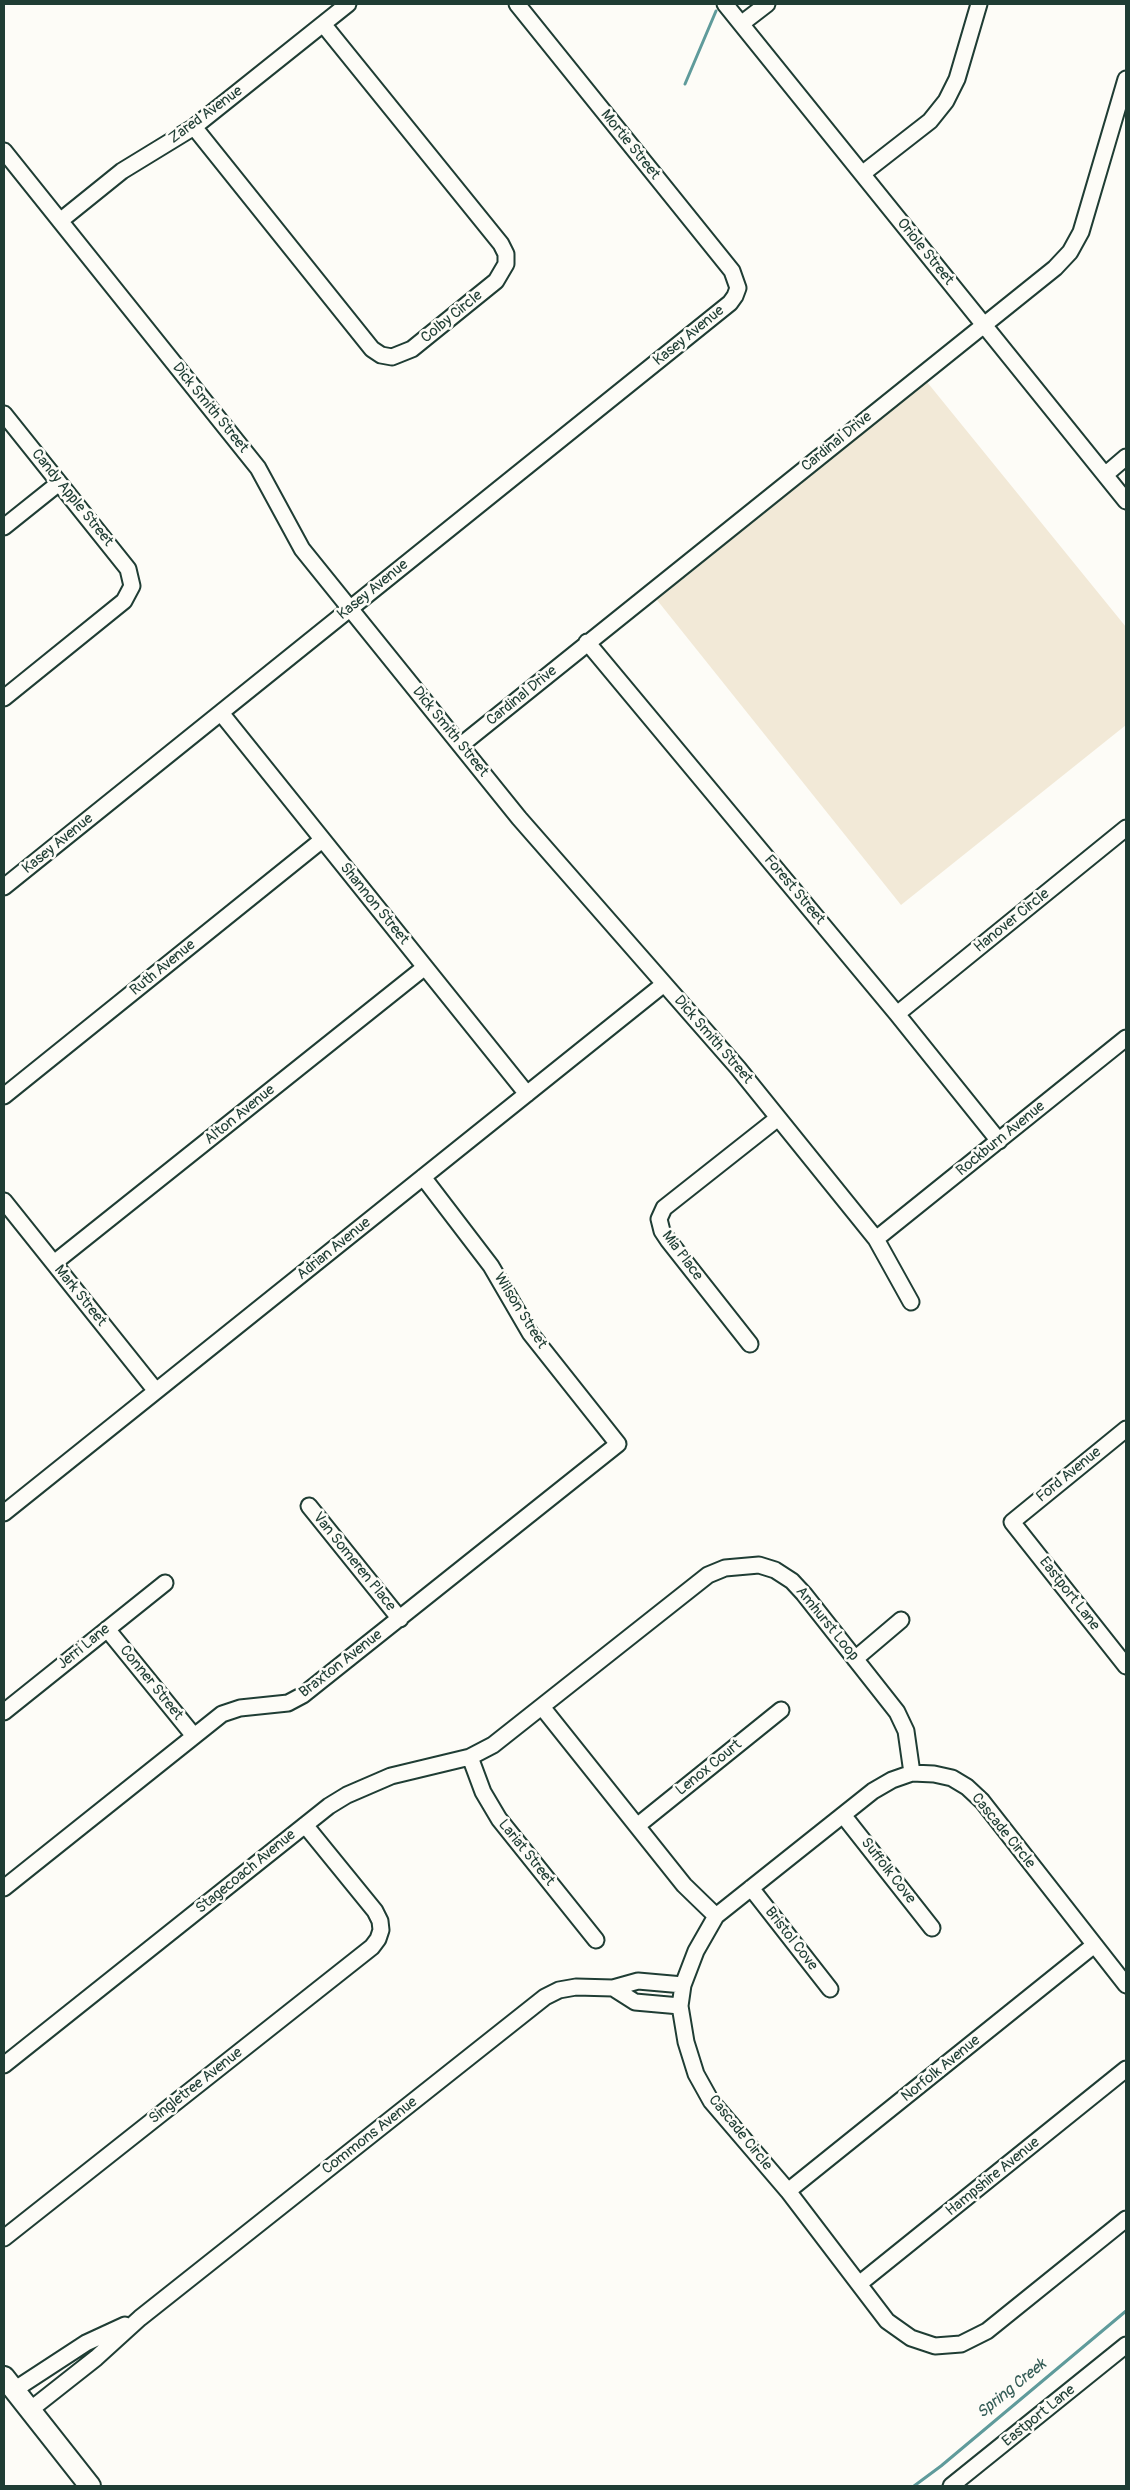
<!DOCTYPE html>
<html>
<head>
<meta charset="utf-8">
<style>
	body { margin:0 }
	#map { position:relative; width:1130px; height:2490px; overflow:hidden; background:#fdfcf7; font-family:Pangolin,sans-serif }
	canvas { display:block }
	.frame { position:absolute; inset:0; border:5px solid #1f3d34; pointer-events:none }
</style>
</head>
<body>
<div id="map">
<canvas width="1130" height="2490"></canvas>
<div class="frame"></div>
</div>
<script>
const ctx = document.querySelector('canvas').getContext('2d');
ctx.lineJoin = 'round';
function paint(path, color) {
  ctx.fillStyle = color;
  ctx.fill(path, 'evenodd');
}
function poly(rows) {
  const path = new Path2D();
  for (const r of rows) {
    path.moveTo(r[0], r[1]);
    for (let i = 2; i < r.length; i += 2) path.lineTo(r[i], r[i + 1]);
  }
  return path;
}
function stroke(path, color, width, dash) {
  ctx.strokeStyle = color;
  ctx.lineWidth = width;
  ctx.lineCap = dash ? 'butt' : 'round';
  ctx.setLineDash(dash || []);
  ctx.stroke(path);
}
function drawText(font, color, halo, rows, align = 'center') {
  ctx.font = font + ' Pangolin,sans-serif';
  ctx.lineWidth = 5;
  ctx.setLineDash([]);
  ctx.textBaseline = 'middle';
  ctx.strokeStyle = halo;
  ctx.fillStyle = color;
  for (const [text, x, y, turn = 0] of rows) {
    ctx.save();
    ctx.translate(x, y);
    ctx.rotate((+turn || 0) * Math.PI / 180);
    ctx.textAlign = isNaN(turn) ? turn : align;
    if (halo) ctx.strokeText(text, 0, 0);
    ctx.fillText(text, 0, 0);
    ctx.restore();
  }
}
const built = poly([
	[927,382,1126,627,1126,725,901,905,657,600]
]);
const stream = poly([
	[685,84,716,11],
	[914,2486,941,2466,1126,2311]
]);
const minor = poly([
	[725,4,1126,501],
	[741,24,767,4],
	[194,127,372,349,381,355,392,357,412,349,496,281,506,264,506,254,501,244,323,24],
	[4,151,258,468,302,549,519,818,738,1068,876,1239,911,1302],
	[862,174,930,121,946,101,957,79,979,4],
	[60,221,122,171,194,127,348,4],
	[4,414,128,569,132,586,124,601,4,698],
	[1105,475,1126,457],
	[4,527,59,483],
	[587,642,897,1014,999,1141],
	[221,713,527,1094],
	[461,745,1055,268,1070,252,1081,232,1126,79],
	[4,887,730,303,735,296,738,288,732,271,517,4],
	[897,1014,1126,828],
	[4,1096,322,840],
	[4,1201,156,1391],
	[876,1239,1126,1038],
	[54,1263,425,967],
	[750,1344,668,1240,662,1231,659,1219,664,1208,778,1118],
	[1126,1429,1012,1522,1126,1666],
	[309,1506,400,1619],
	[4,1513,664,984],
	[107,1629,194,1736],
	[855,1659,901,1620],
	[542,1707,684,1885,716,1916],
	[4,1712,165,1583],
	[470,1757,483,1792,499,1819,596,1940],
	[843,1815,932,1928],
	[637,1826,781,1710],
	[4,1888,222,1714,240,1708,288,1703,303,1695,618,1444,530,1333,491,1266,423,1177],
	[751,1888,830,1989],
	[1126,1985,982,1801,967,1787,952,1778,934,1774,912,1773,892,1780,873,1791,716,1916,696,1951,683,1985,680,2006,686,2042,696,2074,711,2101,788,2191,887,2321,911,2338,935,2346,961,2344,987,2331,1126,2219],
	[613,1988,635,2002,680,2006],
	[4,2065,329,1806,347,1795,391,1776,470,1757,493,1745,708,1575,725,1568,759,1565,775,1570,792,1581,804,1594,897,1712,906,1731,912,1773],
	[788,2191,1093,1946],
	[4,2238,372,1947,378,1939,381,1930,380,1921,375,1911,305,1825],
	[859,2284,1126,2069],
	[14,2390,86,2343,125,2325],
	[30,2410,96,2358,140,2318,545,1997,559,1990,576,1987,613,1988,638,1981,683,1985],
	[951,2486,1126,2345]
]);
const major = poly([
	[4,2377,90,2486]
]);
const streetNames = [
	["Zared Avenue",206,115,-36],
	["Mortie Street",630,145,51],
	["Oriole Street",925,252,51],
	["Colby Circle",452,317,-39],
	["Kasey Avenue",689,336,-39],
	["Dick Smith Street",210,408,51],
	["Cardinal Drive",837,442,-39],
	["Candy Apple Street",72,498,51],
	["Kasey Avenue",373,590,-39],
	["Cardinal Drive",522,696,-39],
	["Dick Smith Street",450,732,51],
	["Kasey Avenue",58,844,-39],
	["Forest Street",794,890,50],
	["Shannon Street",374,904,51],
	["Hanover Circle",1012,921,-39],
	["Ruth Avenue",163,968,-39],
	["Dick Smith Street",713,1040,49],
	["Alton Avenue",240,1115,-39],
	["Rockburn Avenue",1001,1139,-39],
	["Adrian Avenue",334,1249,-39],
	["Mia Place",682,1256,53],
	["Mark Street",80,1296,51],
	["Wilson Street",520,1311,58],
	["Ford Avenue",1069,1475,-39],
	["Van Someren Place",354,1562,51],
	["Eastport Lane",1069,1594,52],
	["Amhurst Loop",827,1624,51],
	["Jerri Lane",84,1647,-39],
	["Braxton Avenue",341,1664,-38],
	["Conner Street",151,1683,51],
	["Lenox Court",709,1768,-39],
	["Cascade Circle",1003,1831,51],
	["Lariat Street",526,1853,51],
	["Suffolk Cove",888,1871,52],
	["Stagecoach Avenue",246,1872,-39],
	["Bristol Cove",791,1939,52],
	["Norfolk Avenue",941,2069,-39],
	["Singletree Avenue",196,2086,-38],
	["Cascade Circle",740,2133,51],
	["Commons Avenue",370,2136,-38],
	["Hampshire Avenue",993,2177,-39],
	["Eastport Lane",1039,2416,-39]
];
const waterNames = [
	["Spring Creek",1012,2389,-39]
];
paint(built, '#f2e9d7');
stroke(stream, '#5f9b9b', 3);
stroke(minor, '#1f3d34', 19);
stroke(major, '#1f3d34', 24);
stroke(minor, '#fdfcf7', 15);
stroke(major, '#fdfcf7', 20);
drawText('15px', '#1f3d34', '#fdfcf7', streetNames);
drawText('italic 16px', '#345c56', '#fdfcf7', waterNames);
</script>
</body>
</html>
